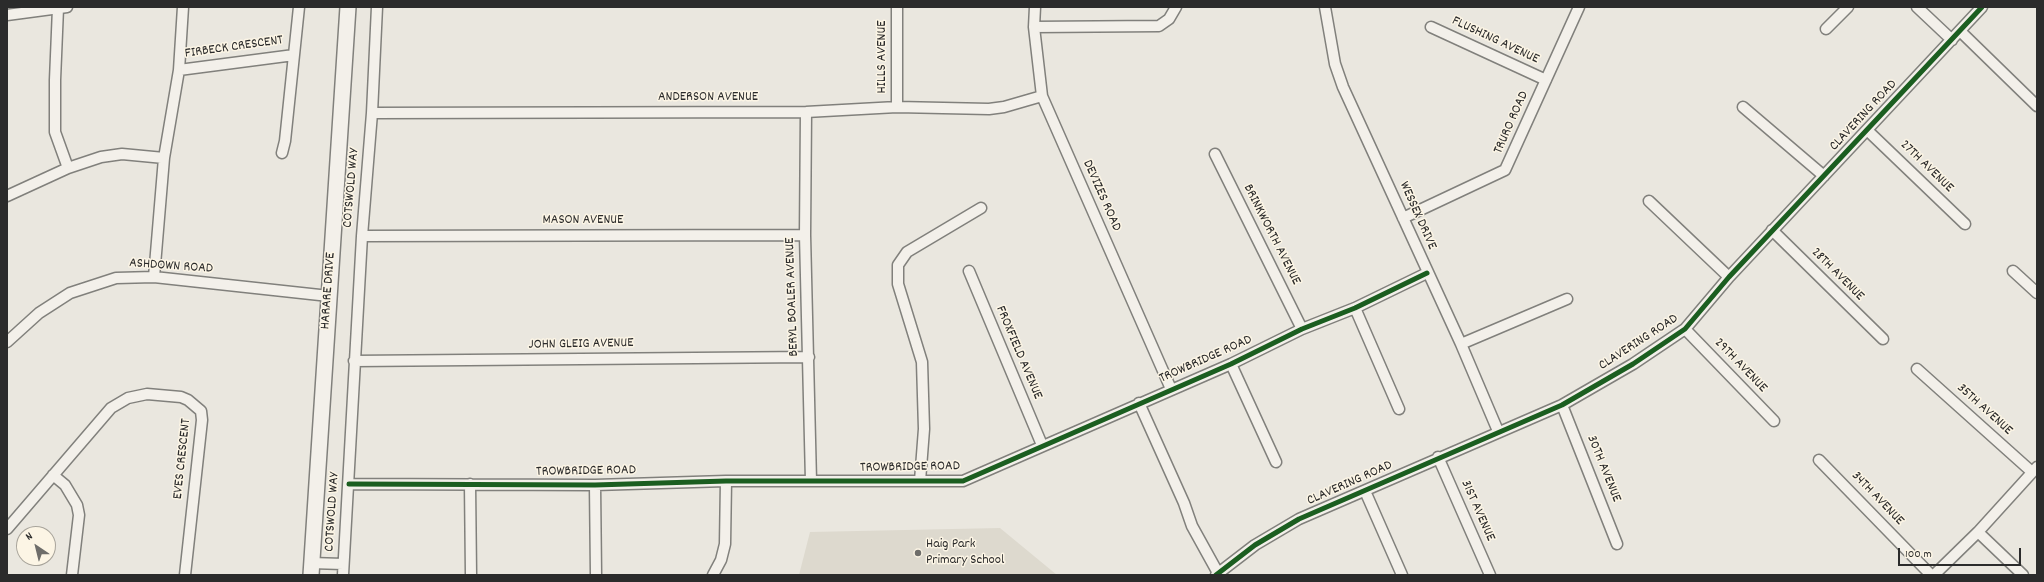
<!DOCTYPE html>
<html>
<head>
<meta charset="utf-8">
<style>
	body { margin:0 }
	#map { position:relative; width:2044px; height:582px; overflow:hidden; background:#eae7df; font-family:Dekko,sans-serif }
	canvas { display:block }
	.frame { position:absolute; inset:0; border:8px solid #2b2b2b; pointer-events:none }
	.north { position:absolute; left:16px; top:526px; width:40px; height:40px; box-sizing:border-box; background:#fcf5e5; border:1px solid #a8a49b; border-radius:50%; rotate:325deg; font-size:11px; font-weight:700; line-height:16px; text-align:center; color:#2b2b2b }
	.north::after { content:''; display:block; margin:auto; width:14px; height:18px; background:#6e6d6a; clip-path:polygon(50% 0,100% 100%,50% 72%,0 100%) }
	.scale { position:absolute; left:1898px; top:548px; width:123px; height:18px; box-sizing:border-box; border:2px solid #2b2b2b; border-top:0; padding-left:5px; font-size:12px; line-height:14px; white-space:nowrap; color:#2b2b2b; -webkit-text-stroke:3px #fcf5e5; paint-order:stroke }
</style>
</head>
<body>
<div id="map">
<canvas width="2044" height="582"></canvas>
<div class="frame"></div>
<div class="north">N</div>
<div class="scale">100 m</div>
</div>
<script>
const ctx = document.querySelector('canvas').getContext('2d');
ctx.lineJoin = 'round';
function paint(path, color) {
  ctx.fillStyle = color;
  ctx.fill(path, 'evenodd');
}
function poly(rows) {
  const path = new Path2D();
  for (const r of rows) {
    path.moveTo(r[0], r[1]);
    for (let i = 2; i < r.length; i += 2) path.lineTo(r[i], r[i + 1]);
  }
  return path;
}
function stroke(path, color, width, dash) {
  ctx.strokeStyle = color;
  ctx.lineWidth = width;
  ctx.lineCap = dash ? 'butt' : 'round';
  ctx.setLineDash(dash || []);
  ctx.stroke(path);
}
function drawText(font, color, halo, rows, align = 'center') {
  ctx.font = font + ' Dekko,sans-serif';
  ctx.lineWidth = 3;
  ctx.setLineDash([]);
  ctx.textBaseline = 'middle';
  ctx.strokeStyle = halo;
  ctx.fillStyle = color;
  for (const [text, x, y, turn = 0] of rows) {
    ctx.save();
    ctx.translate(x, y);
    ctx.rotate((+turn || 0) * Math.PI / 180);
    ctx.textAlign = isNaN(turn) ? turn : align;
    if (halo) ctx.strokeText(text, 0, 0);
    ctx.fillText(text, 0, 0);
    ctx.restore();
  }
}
const built = poly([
	[1000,528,1057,575,799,575,810,532]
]);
const street = poly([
	[1035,7,1034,27,1042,96,1171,389],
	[1325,7,1335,64,1343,87,1461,344,1498,431],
	[1917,7,1952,40],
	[58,8,55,80,55,132,68,168],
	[7,15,67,7],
	[1034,27,1159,26,1169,19,1176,7],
	[1431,27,1546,80],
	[1826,29,1848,7],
	[1960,31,2037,106],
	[179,70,294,55],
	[897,107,897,7],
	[1743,107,1824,176],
	[806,112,805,235,811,481],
	[372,113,806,112,897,107,989,109,1004,107,1042,96],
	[1867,130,1965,224],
	[282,153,285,141,299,7],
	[1215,154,1302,329],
	[7,196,68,168,101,157,122,154,164,158],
	[1649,201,1729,277],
	[1403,218,1505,170,1579,7],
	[1772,230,1883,339],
	[362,236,805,235],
	[969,271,1042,445],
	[2013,271,2037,293],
	[154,277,164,158,179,70,183,7],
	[1355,308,1399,409],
	[1685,329,1774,421],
	[7,342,39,313,70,293,116,278,154,277,329,296],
	[1461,344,1567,299],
	[354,361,809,357],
	[1231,364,1276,462],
	[1917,369,2032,472],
	[1139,403,1184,503,1192,526,1218,573],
	[1562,405,1617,544],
	[1438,457,1490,575],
	[1819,460,1931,575],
	[53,475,65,485,77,505,79,515,72,575],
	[920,481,924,429,922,362,898,284,898,265,907,252,981,208],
	[349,484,595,485,726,481,963,481,1231,364,1302,329,1355,308,1427,273],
	[470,484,471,575],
	[595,485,596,575],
	[1365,491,1402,575],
	[7,529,111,408,128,398,147,394,181,397,188,400,201,411,202,420,185,575],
	[1978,532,2023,575],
	[311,563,343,564],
	[343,575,362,236,372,113,377,7],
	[713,575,721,560,725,544,726,481],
	[1216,575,1255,545,1299,519,1562,405,1633,364,1685,329,1729,277,1982,7],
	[1934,575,1978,532,2037,467]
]);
const primary = poly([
	[311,575,348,7]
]);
const cycleway = poly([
	[349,484,595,485,726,481,963,481,1231,364,1302,329,1355,308,1427,273],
	[1216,575,1255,545,1299,519,1562,405,1633,364,1685,329,1729,277,1982,7]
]);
const markers = [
	[918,553,4,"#6e6d6a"]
];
const streetNames = [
	["FLUSHING AVENUE",1495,41,25],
	["FIRBECK CRESCENT",234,48,-8],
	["HILLS AVENUE",883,57,-90],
	["ANDERSON AVENUE",708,98],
	["CLAVERING ROAD",1864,116,-47],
	["TRURO ROAD",1512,123,-66],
	["27TH AVENUE",1926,167,44],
	["COTSWOLD WAY",352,188,-85],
	["DEVIZES ROAD",1101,196,66],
	["WESSEX DRIVE",1417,216,66],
	["MASON AVENUE",583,221],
	["BRINKWORTH AVENUE",1271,235,63],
	["ASHDOWN ROAD",171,267,4],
	["28TH AVENUE",1837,275,45],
	["HARARE DRIVE",329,291,-86],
	["BERYL BOALER AVENUE",793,297,-92],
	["CLAVERING ROAD",1639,343,-33],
	["JOHN GLEIG AVENUE",581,345,-1],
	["FROXFIELD AVENUE",1018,353,67],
	["TROWBRIDGE ROAD",1206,360,-24],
	["29TH AVENUE",1740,366,46],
	["35TH AVENUE",1984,410,42],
	["EVES CRESCENT",183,459,-84],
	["TROWBRIDGE ROAD",910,468,-1],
	["30TH AVENUE",1603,469,68],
	["TROWBRIDGE ROAD",586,472,-1],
	["CLAVERING ROAD",1350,484,-24],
	["34TH AVENUE",1877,499,46],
	["31ST AVENUE",1477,511,66],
	["COTSWOLD WAY",333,512,-86]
];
const poiNames = [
	["Haig Park",926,545],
	["Primary School",926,561]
];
paint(built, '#ddd9ce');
stroke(street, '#81807c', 13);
stroke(primary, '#81807c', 18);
stroke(street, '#f3f0ea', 10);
stroke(primary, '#f3f0ea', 15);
stroke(cycleway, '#1b5e20', 5);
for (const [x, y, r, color] of markers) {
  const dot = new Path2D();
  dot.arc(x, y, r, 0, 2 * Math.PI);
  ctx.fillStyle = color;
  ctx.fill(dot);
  stroke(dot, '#fcf5e5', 1.5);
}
drawText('14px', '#2b2b2b', '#fcf5e5', streetNames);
drawText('14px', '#2b2b2b', '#fcf5e5', poiNames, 'left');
</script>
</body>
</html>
